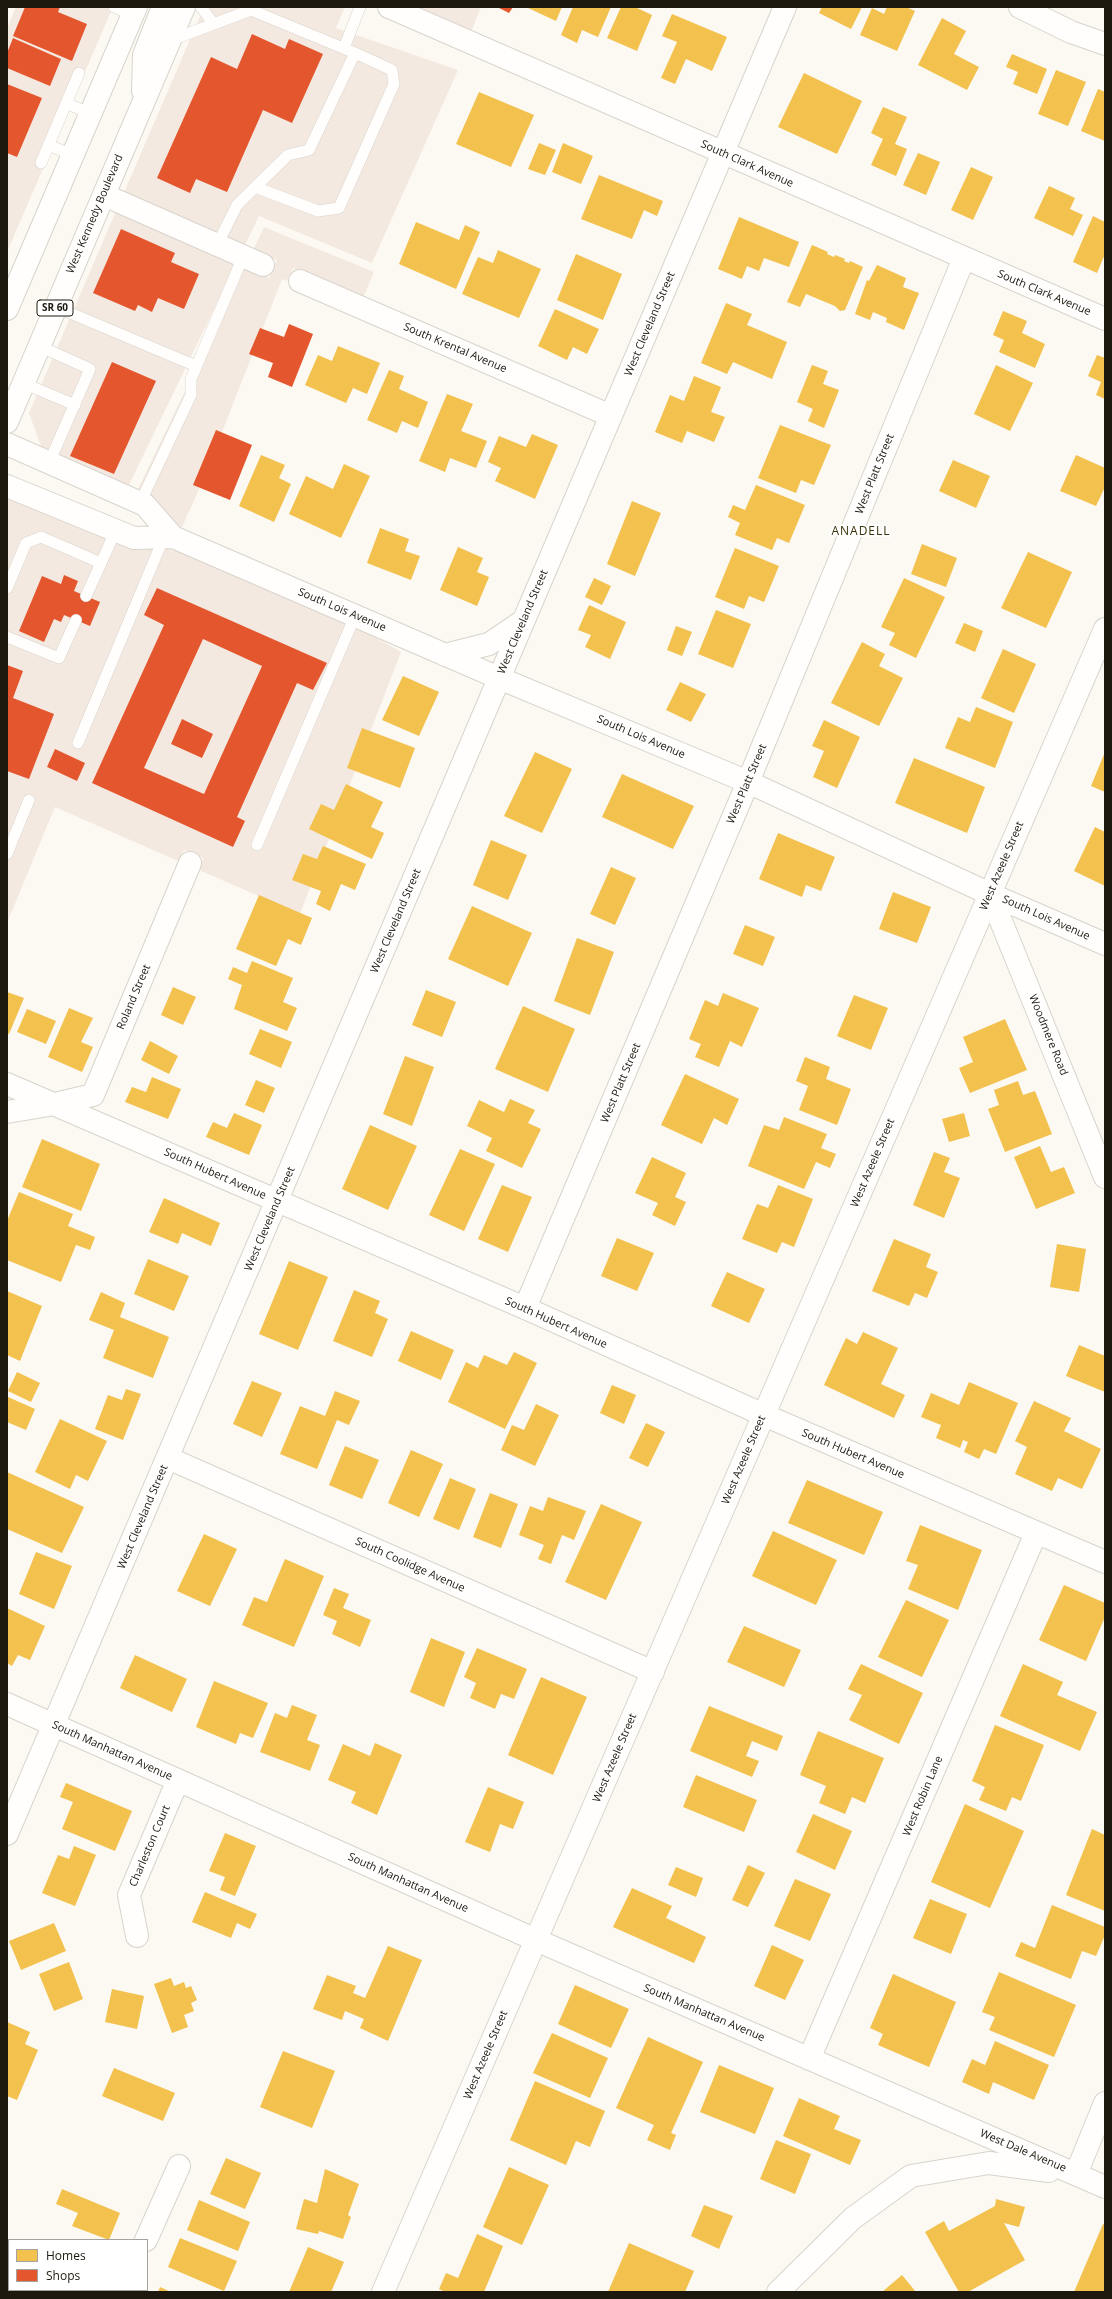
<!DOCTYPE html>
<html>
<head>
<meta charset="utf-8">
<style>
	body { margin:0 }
	#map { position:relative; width:1112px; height:2299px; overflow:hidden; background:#fcf9f2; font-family:"Open Sans",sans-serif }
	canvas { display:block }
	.frame { position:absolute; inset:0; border:8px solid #1d190e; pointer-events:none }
	.legend { position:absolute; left:8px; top:2239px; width:140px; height:52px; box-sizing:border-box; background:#fff; border:1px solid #a5a39f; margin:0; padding:5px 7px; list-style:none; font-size:12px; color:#1d190e }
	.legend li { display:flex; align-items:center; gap:8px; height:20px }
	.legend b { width:20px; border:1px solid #a5a39f }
</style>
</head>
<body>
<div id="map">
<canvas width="1112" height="2299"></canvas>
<div class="frame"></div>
<ul class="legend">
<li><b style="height:11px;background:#f2c14e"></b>Homes</li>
<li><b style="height:11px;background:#e4572e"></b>Shops</li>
</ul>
</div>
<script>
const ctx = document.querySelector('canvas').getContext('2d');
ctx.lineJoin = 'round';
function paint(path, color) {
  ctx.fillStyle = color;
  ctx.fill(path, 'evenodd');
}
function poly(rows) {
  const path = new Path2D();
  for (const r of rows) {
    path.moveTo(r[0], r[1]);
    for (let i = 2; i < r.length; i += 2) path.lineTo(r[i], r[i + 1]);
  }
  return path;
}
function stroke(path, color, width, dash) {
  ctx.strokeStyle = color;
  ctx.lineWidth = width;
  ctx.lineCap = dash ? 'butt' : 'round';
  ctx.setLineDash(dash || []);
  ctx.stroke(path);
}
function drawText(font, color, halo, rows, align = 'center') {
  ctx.font = font + ' "Open Sans",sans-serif';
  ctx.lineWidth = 4;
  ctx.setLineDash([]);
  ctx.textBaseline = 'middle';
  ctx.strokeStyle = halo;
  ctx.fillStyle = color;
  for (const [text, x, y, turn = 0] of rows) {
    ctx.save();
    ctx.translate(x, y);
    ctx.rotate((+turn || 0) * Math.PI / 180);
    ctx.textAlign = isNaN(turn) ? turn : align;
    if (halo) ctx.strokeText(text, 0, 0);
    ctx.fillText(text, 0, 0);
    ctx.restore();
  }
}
const commercial = poly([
	[16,7,113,7,7,252,7,28],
	[204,7,345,7,336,28,458,70,372,263,259,216,128,487,41,446,29,413],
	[414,7,481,7,471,32],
	[264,227,374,272,363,298,293,268,287,281,282,279,204,478,182,527,177,527,137,491,244,268,269,278,277,260,253,250],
	[7,497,168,547,172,551,175,549,359,628,401,652,300,914,199,870,203,858,184,850,178,861,55,807,7,923]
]);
const homes = poly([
	[526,7,562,7,556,21],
	[573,7,611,7,598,37,582,30,577,43,561,35],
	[621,7,635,7,652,15,637,51,607,38],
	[822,7,862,7,851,29,819,13],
	[887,7,906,7,915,11,897,51,860,35,872,8,884,14],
	[672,14,727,37,712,71,686,59,675,84,661,78,677,42,662,36],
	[942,18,966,31,954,54,979,67,967,90,918,65],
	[1012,54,1047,69,1037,94,1013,84,1018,72,1006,67],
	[1056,70,1086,82,1068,126,1038,114],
	[804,73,862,101,837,154,778,127],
	[1098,89,1105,92,1105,141,1081,131],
	[479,92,534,115,511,167,456,144],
	[883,107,907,117,895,144,907,149,896,176,871,165,883,139,871,133],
	[539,143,556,150,545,175,528,169],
	[563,143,593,156,581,184,552,172],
	[918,153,940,162,926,195,903,185],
	[971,167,993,177,973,220,951,210],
	[599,175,663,201,657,216,644,210,632,239,581,219],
	[1049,186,1075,198,1070,209,1083,215,1073,236,1034,218],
	[1093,216,1105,222,1105,254,1097,273,1073,262],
	[739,217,799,242,789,267,764,258,759,271,747,266,742,279,718,269],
	[416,222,459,240,465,225,480,232,456,289,399,264],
	[812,245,828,252,827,254,834,257,835,255,845,259,844,261,849,263,850,261,863,267,845,310,840,311,835,306,806,294,800,307,787,302],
	[498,250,541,269,519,318,462,294,478,257,493,263],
	[576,254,622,274,603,320,557,300],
	[877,265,906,278,903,287,919,293,904,330,886,322,887,318,873,312,870,320,855,314,867,280,869,281],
	[726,303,752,314,747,325,787,342,772,379,733,362,727,374,701,363],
	[555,309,599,329,587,354,573,347,567,360,538,346],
	[1003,311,1027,321,1022,333,1045,344,1035,368,999,352,1004,340,993,335],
	[338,346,380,363,367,394,353,388,346,403,305,385,318,355,332,361],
	[1097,355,1105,358,1105,399,1096,395,1101,382,1088,376],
	[812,365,828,371,823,384,839,390,824,428,808,421,813,409,797,402],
	[996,365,1033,383,1010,431,974,414],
	[389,370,404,376,399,389,428,402,418,428,402,421,397,433,367,420],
	[694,376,721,387,711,412,725,417,714,442,687,431,682,443,655,432,670,395,684,401],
	[447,394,473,404,461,431,487,441,476,468,450,458,445,472,419,461],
	[780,425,831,445,814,485,801,480,796,493,758,478],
	[532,434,558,445,535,499,495,481,501,468,488,462,499,436,526,447],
	[261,455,285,465,279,478,291,484,274,522,239,506],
	[1076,455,1105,468,1105,487,1096,506,1060,491],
	[953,460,990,476,976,508,939,491],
	[344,464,370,476,341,538,289,514,306,476,333,489],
	[756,485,805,505,789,543,777,538,772,550,735,535,740,523,728,517,733,505,745,510],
	[632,501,661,513,635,576,607,564],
	[380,528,409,539,405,551,420,556,411,580,367,563],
	[922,544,957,558,946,587,911,574],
	[458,547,483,558,477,572,489,577,477,606,440,590],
	[735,548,779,566,764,602,749,596,744,609,715,597],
	[1028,552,1072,572,1046,628,1001,608],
	[594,578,611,586,602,605,585,597],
	[904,578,945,597,916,658,889,645,895,633,881,627],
	[589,605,626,622,610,659,585,647,591,635,578,630],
	[716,610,751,624,733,668,698,654],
	[964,623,983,631,975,652,955,643],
	[676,626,692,632,682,656,667,650],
	[862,642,885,654,879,666,903,678,879,726,831,703],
	[1003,649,1036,664,1014,713,981,698],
	[403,676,439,692,419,736,382,720],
	[680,682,706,694,691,722,666,710],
	[976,707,1013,722,995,768,945,748,958,717,970,722],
	[824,720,860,737,837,788,813,777,824,751,812,746],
	[362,728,415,748,400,788,347,768],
	[535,752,572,769,542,833,504,816],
	[1105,752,1105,792,1091,786],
	[914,758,985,787,967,833,895,803],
	[622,774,694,806,673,849,602,817],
	[346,784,383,802,371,827,384,833,372,859,309,829,321,804,334,810],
	[1095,827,1105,832,1105,886,1074,871],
	[778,833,835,857,821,891,806,885,802,897,759,879],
	[491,840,527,855,508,900,473,885],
	[323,846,366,864,355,890,341,884,330,911,316,904,321,891,292,880,303,854,317,859],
	[611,867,636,878,615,925,590,914],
	[893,892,931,907,917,943,879,929],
	[259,895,312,918,301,945,288,939,276,966,236,949],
	[472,906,532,933,508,986,448,959],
	[745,925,775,937,763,966,733,954],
	[577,938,614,952,590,1015,554,1001],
	[252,961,293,978,283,1002,297,1008,287,1031,234,1009,242,985,228,979,233,967,247,973],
	[173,987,196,997,183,1025,161,1015],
	[426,990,456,1002,442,1037,412,1025],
	[7,992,24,998,9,1034,7,1033],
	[723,993,759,1008,742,1047,730,1041,719,1067,695,1057,701,1044,689,1039,705,1000,718,1006],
	[854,995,888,1008,871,1050,837,1036],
	[523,1006,575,1029,548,1092,495,1069],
	[69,1008,93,1018,81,1042,93,1047,82,1072,48,1057],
	[27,1009,56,1021,46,1044,17,1032],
	[1005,1019,1027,1070,970,1093,959,1068,973,1062,963,1037],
	[260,1029,292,1042,281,1068,249,1054],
	[150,1041,178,1056,169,1074,141,1060],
	[405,1056,434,1067,412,1126,383,1114],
	[805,1057,830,1067,826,1079,851,1089,837,1125,799,1110,808,1086,796,1081],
	[685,1074,739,1099,727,1125,714,1118,702,1144,661,1125],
	[152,1077,181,1089,168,1119,125,1102,132,1087,146,1092],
	[256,1080,275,1088,264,1113,245,1105],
	[1018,1081,1023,1095,1035,1091,1052,1134,1005,1152,988,1109,999,1105,994,1090],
	[510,1099,535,1110,528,1123,541,1129,522,1168,486,1151,492,1138,467,1126,479,1100,504,1112],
	[234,1113,262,1125,249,1155,206,1137,213,1122,227,1128],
	[964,1113,970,1136,949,1142,942,1119],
	[784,1117,827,1134,821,1148,836,1154,830,1168,816,1162,804,1189,748,1166,764,1125,779,1130],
	[370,1125,417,1146,388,1210,342,1189],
	[42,1139,100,1164,81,1211,22,1187],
	[1040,1146,1051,1172,1064,1167,1075,1193,1036,1209,1014,1157],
	[460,1149,495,1164,464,1231,429,1215],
	[934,1152,950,1158,944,1172,960,1178,944,1218,913,1205],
	[652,1157,686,1173,675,1197,686,1202,675,1226,652,1215,658,1203,635,1193],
	[502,1185,532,1197,508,1252,478,1239],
	[778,1185,813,1199,794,1247,782,1242,777,1253,742,1239,757,1204,768,1208],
	[19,1192,73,1214,68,1226,95,1237,90,1250,76,1245,61,1282,7,1260,7,1221],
	[164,1198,220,1223,211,1246,182,1233,178,1244,149,1232],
	[617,1238,654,1253,637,1291,601,1276],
	[894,1239,931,1254,926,1267,938,1272,927,1298,915,1293,909,1306,872,1291],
	[1057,1244,1086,1249,1079,1292,1050,1287],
	[148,1259,189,1276,174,1311,134,1294],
	[289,1261,328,1277,298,1350,259,1334],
	[727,1272,765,1289,749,1323,711,1306],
	[354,1290,380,1301,375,1313,388,1319,372,1357,333,1341],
	[7,1291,42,1306,20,1361,7,1355],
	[101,1292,125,1303,120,1317,169,1337,153,1378,103,1358,114,1330,89,1320],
	[411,1331,454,1350,441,1380,398,1361],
	[863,1332,898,1348,881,1384,905,1395,894,1418,824,1385,846,1338,857,1344],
	[1079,1345,1105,1356,1105,1392,1066,1376],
	[514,1352,537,1363,505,1429,448,1402,466,1362,478,1368,484,1355,507,1365],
	[17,1372,40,1383,31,1402,8,1391],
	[252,1381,282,1393,262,1437,233,1424],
	[969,1382,1018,1403,996,1454,984,1449,979,1459,964,1452,968,1442,963,1440,960,1448,936,1438,941,1425,921,1417,931,1393,959,1405],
	[612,1385,636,1395,624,1424,600,1413],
	[126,1389,141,1394,123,1440,95,1429,108,1395,122,1400],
	[335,1391,360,1401,349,1425,337,1420,317,1469,280,1454,300,1406,325,1416],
	[8,1397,35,1409,26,1430,7,1422],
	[1034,1401,1071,1418,1064,1431,1101,1449,1082,1489,1058,1478,1052,1491,1015,1474,1027,1447,1015,1441],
	[536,1404,559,1415,535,1466,501,1450,512,1425,524,1430],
	[60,1419,107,1441,88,1481,76,1475,70,1489,35,1472],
	[646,1423,665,1432,648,1467,629,1458],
	[345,1446,379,1460,362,1499,329,1485],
	[411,1450,443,1464,419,1517,388,1503],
	[7,1472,84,1507,62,1553,7,1529],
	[450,1478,476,1489,459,1530,433,1519],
	[807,1480,883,1512,864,1555,788,1523],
	[490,1493,518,1504,501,1548,473,1537],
	[548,1497,586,1511,574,1540,562,1535,551,1564,538,1559,544,1545,519,1535,530,1506,543,1511],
	[601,1504,642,1522,606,1600,565,1582],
	[920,1525,982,1550,958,1610,908,1589,918,1565,906,1561],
	[773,1531,837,1560,816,1605,752,1576],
	[204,1534,237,1549,210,1606,177,1591],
	[36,1552,72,1566,54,1609,19,1594],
	[285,1559,324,1576,294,1647,242,1625,254,1597,267,1602],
	[1064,1585,1105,1603,1105,1617,1086,1661,1039,1640],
	[334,1588,349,1594,343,1608,371,1620,360,1647,332,1634,337,1621,323,1615],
	[906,1600,949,1620,922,1677,878,1657],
	[7,1608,45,1626,30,1660,18,1655,12,1666,7,1663],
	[744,1626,801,1650,784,1687,727,1662],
	[431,1638,465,1652,444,1707,410,1692],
	[477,1648,527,1669,514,1699,501,1694,495,1709,470,1698,476,1683,464,1677],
	[135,1655,187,1679,172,1712,120,1688],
	[861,1664,923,1693,899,1744,849,1720,862,1695,848,1689],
	[1023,1664,1063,1682,1057,1695,1097,1712,1080,1751,1000,1716],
	[541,1677,587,1697,553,1775,508,1755],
	[214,1681,268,1703,253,1738,240,1733,236,1744,196,1727],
	[292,1705,317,1715,307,1740,320,1745,310,1771,260,1752,275,1713,287,1718],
	[709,1706,783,1736,777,1751,752,1741,746,1756,759,1761,752,1777,690,1751],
	[995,1725,1044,1745,1021,1801,1012,1797,1006,1811,979,1800,985,1787,972,1781],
	[818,1731,884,1758,865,1803,852,1797,845,1814,819,1803,826,1786,800,1775],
	[375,1743,402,1755,377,1815,351,1803,356,1792,328,1780,343,1744,370,1756],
	[696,1775,757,1800,744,1832,683,1807],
	[66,1783,132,1811,115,1851,62,1829,73,1802,60,1797],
	[488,1787,524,1802,513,1829,500,1824,490,1852,465,1842],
	[965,1804,1024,1831,990,1908,931,1882],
	[813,1814,852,1831,835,1870,796,1852],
	[1092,1829,1105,1835,1105,1911,1066,1895],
	[225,1833,256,1846,235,1896,220,1890,225,1877,209,1871],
	[74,1846,96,1855,75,1906,42,1893,58,1855,69,1859],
	[748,1865,765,1873,748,1907,732,1900],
	[676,1867,703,1878,696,1897,668,1885],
	[795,1879,831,1894,810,1941,774,1926],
	[632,1888,672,1906,666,1918,706,1937,694,1963,613,1927],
	[205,1892,257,1914,250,1929,237,1923,231,1938,192,1922],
	[930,1899,967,1914,951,1954,913,1938],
	[1052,1905,1105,1927,1105,1935,1096,1956,1082,1951,1071,1979,1015,1956,1021,1942,1035,1948],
	[54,1923,66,1951,21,1970,9,1941],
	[772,1945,804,1960,785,2000,754,1986],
	[388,1946,422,1960,388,2041,360,2028,364,2019,345,2011,342,2020,313,2009,327,1975,356,1986,353,1993,365,1998],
	[69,1962,83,1999,54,2011,39,1974],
	[999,1972,1076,2005,1054,2057,989,2030,995,2017,982,2012],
	[893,1974,956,2002,929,2067,878,2045,883,2034,870,2028],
	[171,1978,174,1986,184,1982,186,1988,191,1986,197,2000,191,2003,194,2011,184,2015,188,2027,172,2033,154,1984],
	[575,1985,629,2009,611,2048,558,2024],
	[112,1989,144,1996,137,2029,105,2022],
	[7,2022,30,2032,25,2044,38,2050,17,2100,7,2096],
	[552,2033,608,2058,590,2098,533,2073],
	[648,2037,703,2062,671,2133,676,2135,670,2150,647,2140,654,2125,616,2108],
	[995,2041,1049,2065,1034,2100,993,2082,989,2094,962,2082,972,2059,985,2065],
	[283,2051,335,2071,312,2128,260,2107],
	[719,2065,774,2088,755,2134,700,2112],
	[114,2068,175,2093,163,2121,102,2096],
	[535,2081,605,2111,590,2147,576,2141,566,2165,510,2140],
	[799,2098,840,2116,834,2129,861,2140,850,2165,783,2136],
	[776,2140,811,2154,795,2194,760,2179],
	[226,2158,261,2173,245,2209,210,2194],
	[509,2167,549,2185,522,2245,483,2227],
	[325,2169,359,2184,348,2215,351,2217,343,2239,319,2231,318,2234,296,2229,304,2199,317,2203],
	[62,2189,120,2213,109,2240,72,2226,78,2213,56,2204],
	[996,2199,1025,2207,1019,2227,1004,2223,1025,2260,968,2292,959,2292,925,2232,944,2221,949,2231,995,2206],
	[199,2200,250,2222,238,2251,187,2230],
	[704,2205,733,2216,719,2249,691,2236],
	[1103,2224,1105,2225,1105,2292,1074,2292],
	[477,2234,503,2246,484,2292,445,2292,439,2289,446,2273,458,2278],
	[180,2238,237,2261,224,2291,168,2267],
	[629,2243,694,2271,685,2292,608,2292],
	[308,2247,344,2262,331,2292,289,2292],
	[9,2255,9,2279,7,2278],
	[902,2275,916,2292,882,2292],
	[160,2287,171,2292,158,2292],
	[43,2290,91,2290,90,2292,48,2292]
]);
const shops = poly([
	[25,7,60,7,58,12,87,24,72,61,13,36],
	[497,7,513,7,509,13],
	[252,34,285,49,289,39,323,54,292,123,263,110,227,192,196,179,190,193,157,178,211,57,237,69],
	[13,38,61,59,50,86,7,68,7,53],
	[7,84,42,98,17,157,7,153],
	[121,229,175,253,171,262,199,274,184,309,158,298,152,312,138,305,135,311,93,293],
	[289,324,313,334,292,387,268,377,273,363,249,354,260,328,284,337],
	[112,362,156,381,114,474,70,456],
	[216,430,252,445,230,500,193,485],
	[64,575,78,581,74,591,100,602,90,626,64,615,61,622,54,619,44,642,19,631,42,576,61,584],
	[157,588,327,663,313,690,297,683,237,817,245,821,233,847,92,783,164,625,144,615],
	[203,639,262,666,204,794,144,768],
	[7,665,23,671,13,698,54,714,29,779,7,771],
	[182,719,213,734,202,758,171,744],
	[55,749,85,763,77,781,47,767]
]);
const service = poly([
	[114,7,133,15],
	[201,7,213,23],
	[171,40,251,10,355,53,309,150,288,155,237,205,217,245],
	[344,48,360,7],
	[66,103,91,114],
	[48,145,73,155],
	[41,163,79,73],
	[255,187,318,211,339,208,394,84,392,70,355,53],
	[56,307,196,366],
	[39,346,90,369,49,463],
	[23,383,75,405],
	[140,503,191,395,191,379,243,257],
	[7,588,26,543,41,537,101,563,116,530],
	[86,596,101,563],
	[7,637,59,658,76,620],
	[78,743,164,537],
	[257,845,355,616],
	[7,854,29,800]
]);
const minor = poly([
	[389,7,1105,319],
	[1020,7,1071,32,1105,44],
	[104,195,263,265],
	[300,281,611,416],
	[990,894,1105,1177],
	[7,1084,525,1308,764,1415,1105,1562],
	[7,1112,55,1104,93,1095,190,863],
	[525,1308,748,782,964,258],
	[168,1458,653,1672],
	[7,1704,536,1940,1105,2187],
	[7,1834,785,7],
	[137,1936,129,1895,178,1780],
	[809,2059,1036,1533],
	[1076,2174,1105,2103],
	[146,2240,179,2166],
	[123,2292,124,2290],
	[778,2292,853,2218,911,2176,989,2163,1049,2171]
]);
const tertiary = poly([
	[7,444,145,505,173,537],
	[7,486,134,538,173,537,499,678,748,782,990,894,1105,944],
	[445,655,489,644,523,621],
	[383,2292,1105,629]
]);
const primary = poly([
	[143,91,144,55,163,7],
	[7,309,136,7],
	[7,422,184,7]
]);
const shields = [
	[55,308,36]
];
const shieldNames = [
	["SR 60",55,308]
];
const streetNames = [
	["South Clark Avenue",747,164,24],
	["West Kennedy Boulevard",95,214,-67],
	["South Clark Avenue",1044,293,23],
	["West Cleveland Street",650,324,-67],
	["South Krental Avenue",455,348,23],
	["West Platt Street",875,474,-68],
	["South Lois Avenue",342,610,23],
	["West Cleveland Street",523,622,-67],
	["South Lois Avenue",641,737,23],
	["West Platt Street",747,784,-67],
	["West Azeele Street",1002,866,-67],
	["South Lois Avenue",1046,918,24],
	["West Cleveland Street",396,921,-67],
	["Roland Street",134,997,-67],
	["Woodmere Road",1048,1035,68],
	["West Platt Street",621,1083,-67],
	["West Azeele Street",873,1163,-67],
	["South Hubert Avenue",215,1174,24],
	["West Cleveland Street",270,1219,-67],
	["South Hubert Avenue",556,1323,24],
	["South Hubert Avenue",853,1454,23],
	["West Azeele Street",744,1460,-67],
	["West Cleveland Street",143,1517,-67],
	["South Coolidge Avenue",410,1565,24],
	["South Manhattan Avenue",112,1751,24],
	["West Azeele Street",615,1758,-67],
	["West Robin Lane",923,1796,-67],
	["Charleston Court",150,1846,-67],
	["South Manhattan Avenue",408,1883,24],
	["South Manhattan Avenue",704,2013,23],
	["West Azeele Street",486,2055,-67],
	["West Dale Avenue",1023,2151,23]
];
const neighbourhoodNames = [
	["ANADELL",861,532]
];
paint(commercial, '#f4e9e0');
paint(homes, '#f2c14e');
paint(shops, '#e4572e');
stroke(service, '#d8d4cc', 12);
stroke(minor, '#d8d4cc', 24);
stroke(tertiary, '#d8d4cc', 24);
stroke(primary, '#d8d4cc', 24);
stroke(service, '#fffefd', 11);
stroke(minor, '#fffefd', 22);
stroke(tertiary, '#fffefd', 22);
stroke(primary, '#fffefd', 22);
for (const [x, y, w] of shields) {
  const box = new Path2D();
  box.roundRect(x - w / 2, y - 8, w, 16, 3);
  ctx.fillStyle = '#fff';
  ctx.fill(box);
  stroke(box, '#1d190e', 1);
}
drawText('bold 10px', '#1d190e', null, shieldNames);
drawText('11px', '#1d190e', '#fff', streetNames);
ctx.letterSpacing = '1px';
drawText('12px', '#3b3106', '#fff', neighbourhoodNames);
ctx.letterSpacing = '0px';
</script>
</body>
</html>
